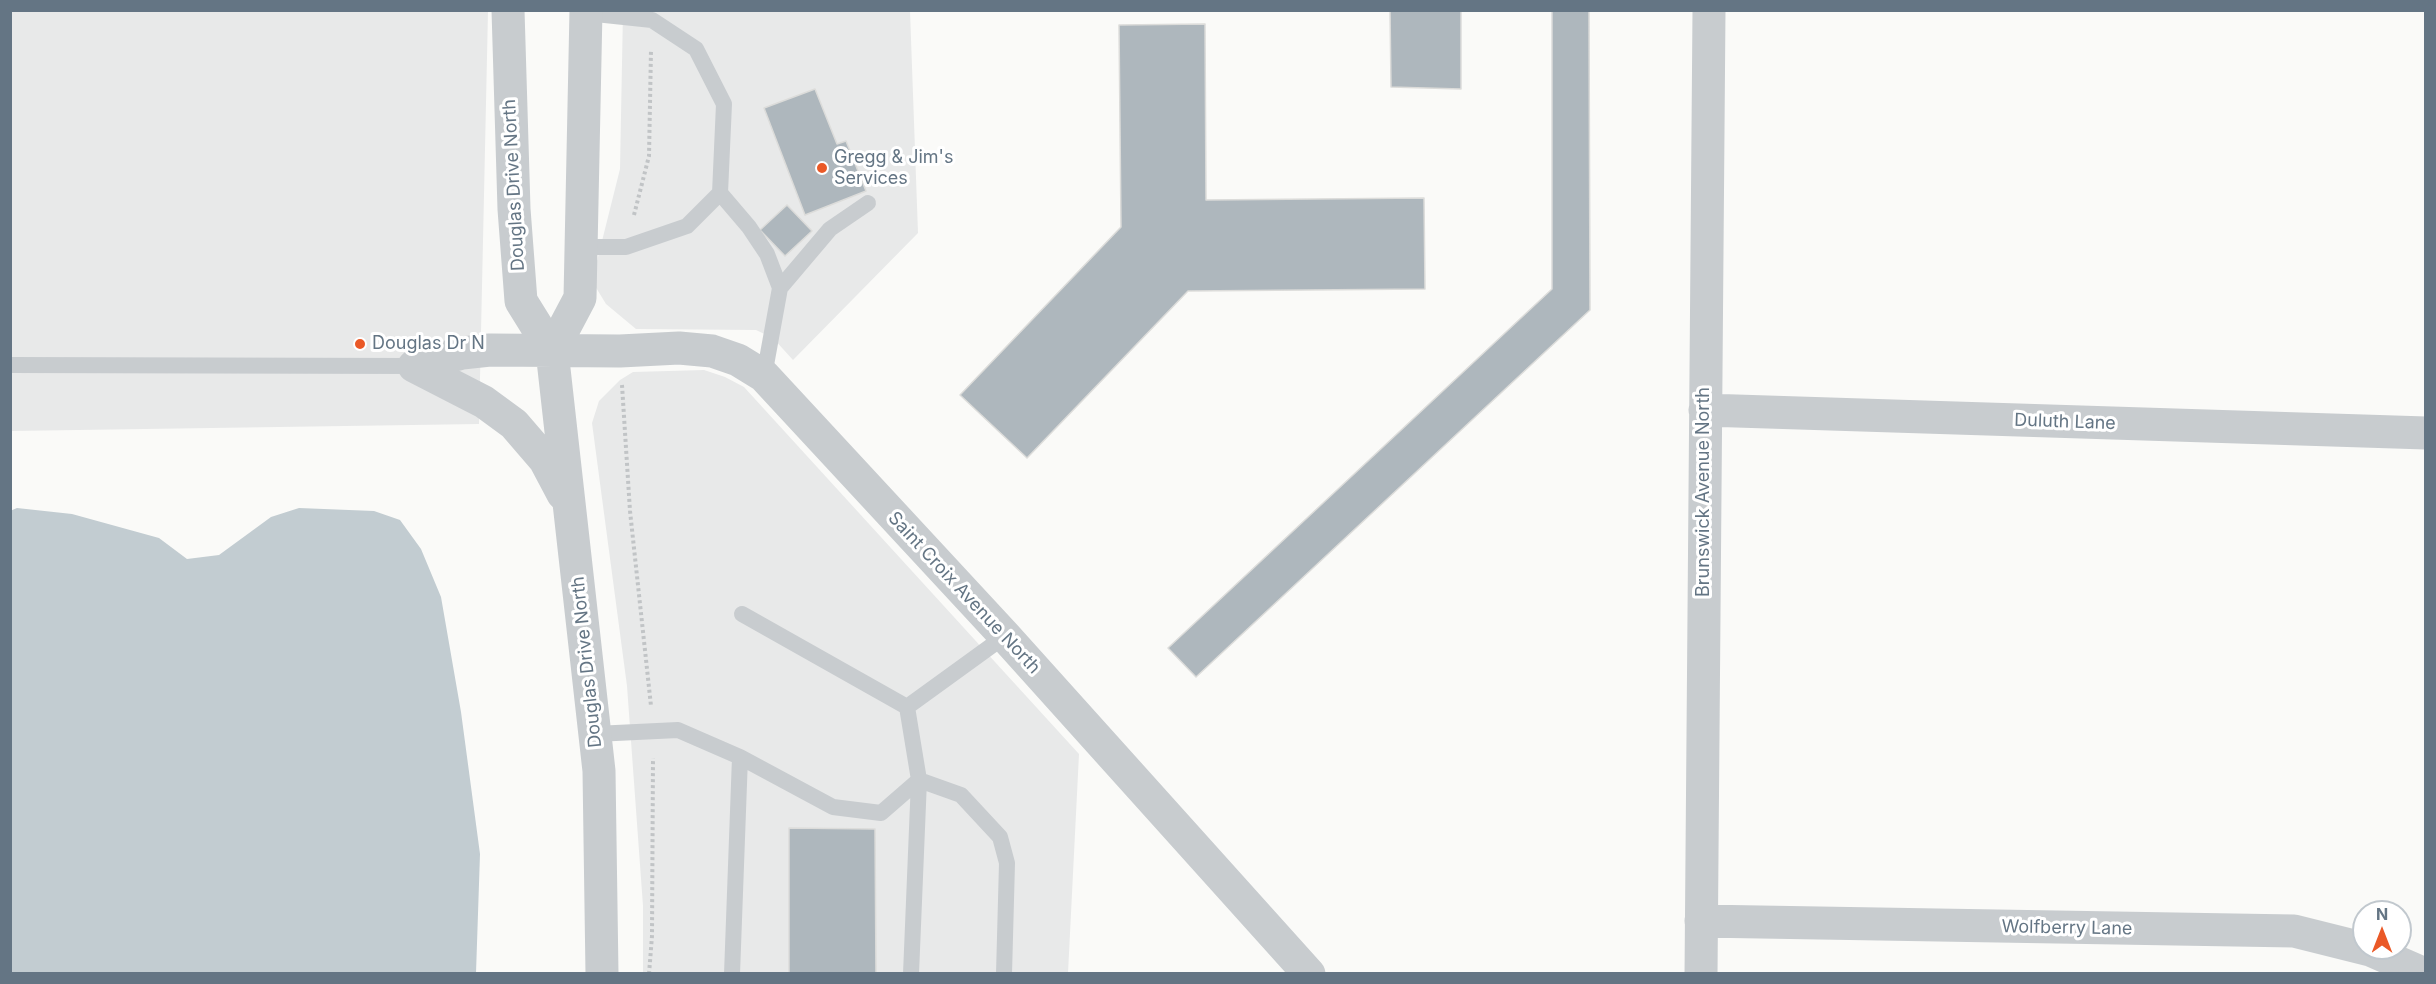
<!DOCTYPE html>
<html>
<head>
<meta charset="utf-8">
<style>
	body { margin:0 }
	#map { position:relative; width:2436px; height:984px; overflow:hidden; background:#fafaf8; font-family:Inter,sans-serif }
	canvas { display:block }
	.frame { position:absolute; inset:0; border:12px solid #647584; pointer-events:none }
	.north { position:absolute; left:2352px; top:900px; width:60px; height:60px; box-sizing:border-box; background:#fff; border:2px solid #c1c8ce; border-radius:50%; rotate:0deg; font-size:16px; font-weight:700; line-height:24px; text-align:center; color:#647584 }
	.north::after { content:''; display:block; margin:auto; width:21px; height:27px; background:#ea5927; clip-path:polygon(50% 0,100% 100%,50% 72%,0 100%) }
</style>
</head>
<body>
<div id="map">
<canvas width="2436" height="984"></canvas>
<div class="frame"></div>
<div class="north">N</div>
</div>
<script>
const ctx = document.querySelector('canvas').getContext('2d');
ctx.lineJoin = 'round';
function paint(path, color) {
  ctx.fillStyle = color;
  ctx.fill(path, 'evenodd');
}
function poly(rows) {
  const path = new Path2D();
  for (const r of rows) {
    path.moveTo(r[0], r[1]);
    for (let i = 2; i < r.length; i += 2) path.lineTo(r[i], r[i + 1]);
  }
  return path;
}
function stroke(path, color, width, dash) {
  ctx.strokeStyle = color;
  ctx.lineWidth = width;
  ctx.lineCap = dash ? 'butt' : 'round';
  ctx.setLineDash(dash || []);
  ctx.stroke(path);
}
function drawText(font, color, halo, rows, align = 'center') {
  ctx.font = font + ' Inter,sans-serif';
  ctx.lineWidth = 6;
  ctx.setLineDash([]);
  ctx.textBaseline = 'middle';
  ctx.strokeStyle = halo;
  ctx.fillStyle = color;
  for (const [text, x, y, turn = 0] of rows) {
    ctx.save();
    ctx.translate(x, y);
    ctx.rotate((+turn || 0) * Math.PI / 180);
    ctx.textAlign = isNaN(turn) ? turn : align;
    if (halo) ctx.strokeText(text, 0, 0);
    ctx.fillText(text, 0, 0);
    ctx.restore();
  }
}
const built = poly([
	[10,11,488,11,479,424,11,431],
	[623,11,910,11,918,233,793,360,773,338,756,330,636,329,606,304,592,281,620,169],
	[704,370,725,377,744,387,1079,754,1068,973,643,973,643,906,627,686,592,423,599,401,620,380,633,372]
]);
const water = poly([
	[17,508,72,514,159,538,187,559,219,555,271,517,299,508,374,511,400,520,421,549,441,597,461,712,480,854,476,973,11,973,10,511]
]);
const building = poly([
	[1390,10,1461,10,1461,89,1391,87,1390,10],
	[1552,10,1589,10,1590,310,1196,677,1168,648,1552,289,1552,10],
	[1205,24,1206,200,1424,198,1425,289,1188,291,1027,458,960,395,1121,227,1119,25,1205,24],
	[815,89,837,144,846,141,866,191,805,215,764,108,815,89],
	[787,205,812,231,785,256,760,230,787,205],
	[789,828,875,829,876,974,789,974,789,828]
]);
const path = poly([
	[634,215,649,156,651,50],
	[622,385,630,511,651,706],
	[649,974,652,936,653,758]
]);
const service = poly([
	[720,193,749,227,767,254,780,288,764,376],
	[581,247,626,247,687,226,720,193,724,104,696,49,652,20,586,13],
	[780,288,830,229,868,203],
	[10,365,414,366],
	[742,614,907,707,1005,636],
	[907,707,919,780,911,974],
	[595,734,678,730,740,757,833,807,881,813,919,780,961,795,1000,837,1007,863,1004,974],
	[732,974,740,757]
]);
const minor = poly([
	[1705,410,2426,433],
	[1701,921,2294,931,2370,950,2425,974],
	[1701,974,1709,10]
]);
const tertiary = poly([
	[508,10,514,209,521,301,552,351,599,771,602,974],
	[552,351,580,298,586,10],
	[414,366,462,353,490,350,620,351,679,348,712,351,738,360,764,376,1005,636,1309,974],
	[414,366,484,402,514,424,545,460,563,494]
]);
const markers = [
	[822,168,6,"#ea5927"],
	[360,344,6,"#ea5927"]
];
const poiNames = [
	["Gregg & Jim's",834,158],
	["Services",834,179],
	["Douglas Dr N",372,344]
];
const streetNames = [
	["Douglas Drive North",514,185,-93],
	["Duluth Lane",2065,422,2],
	["Brunswick Avenue North",1704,492,-90],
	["Saint Croix Avenue North",964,593,47],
	["Douglas Drive North",587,662,-96],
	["Wolfberry Lane",2067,928,1]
];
paint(built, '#e8e9e9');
paint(water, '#c2ccd1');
paint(building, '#aeb7bd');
stroke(building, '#dcdcda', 1.5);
stroke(path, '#c1c4c6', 4, [3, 3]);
stroke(service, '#c8cccf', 16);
stroke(minor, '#c8cccf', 33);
stroke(tertiary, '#c8cccf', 33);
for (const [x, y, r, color] of markers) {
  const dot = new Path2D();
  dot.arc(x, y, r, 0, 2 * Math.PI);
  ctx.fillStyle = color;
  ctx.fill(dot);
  stroke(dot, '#fff', 2);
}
drawText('18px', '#647584', '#fff', poiNames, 'left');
drawText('18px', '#647584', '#fff', streetNames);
</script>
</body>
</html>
